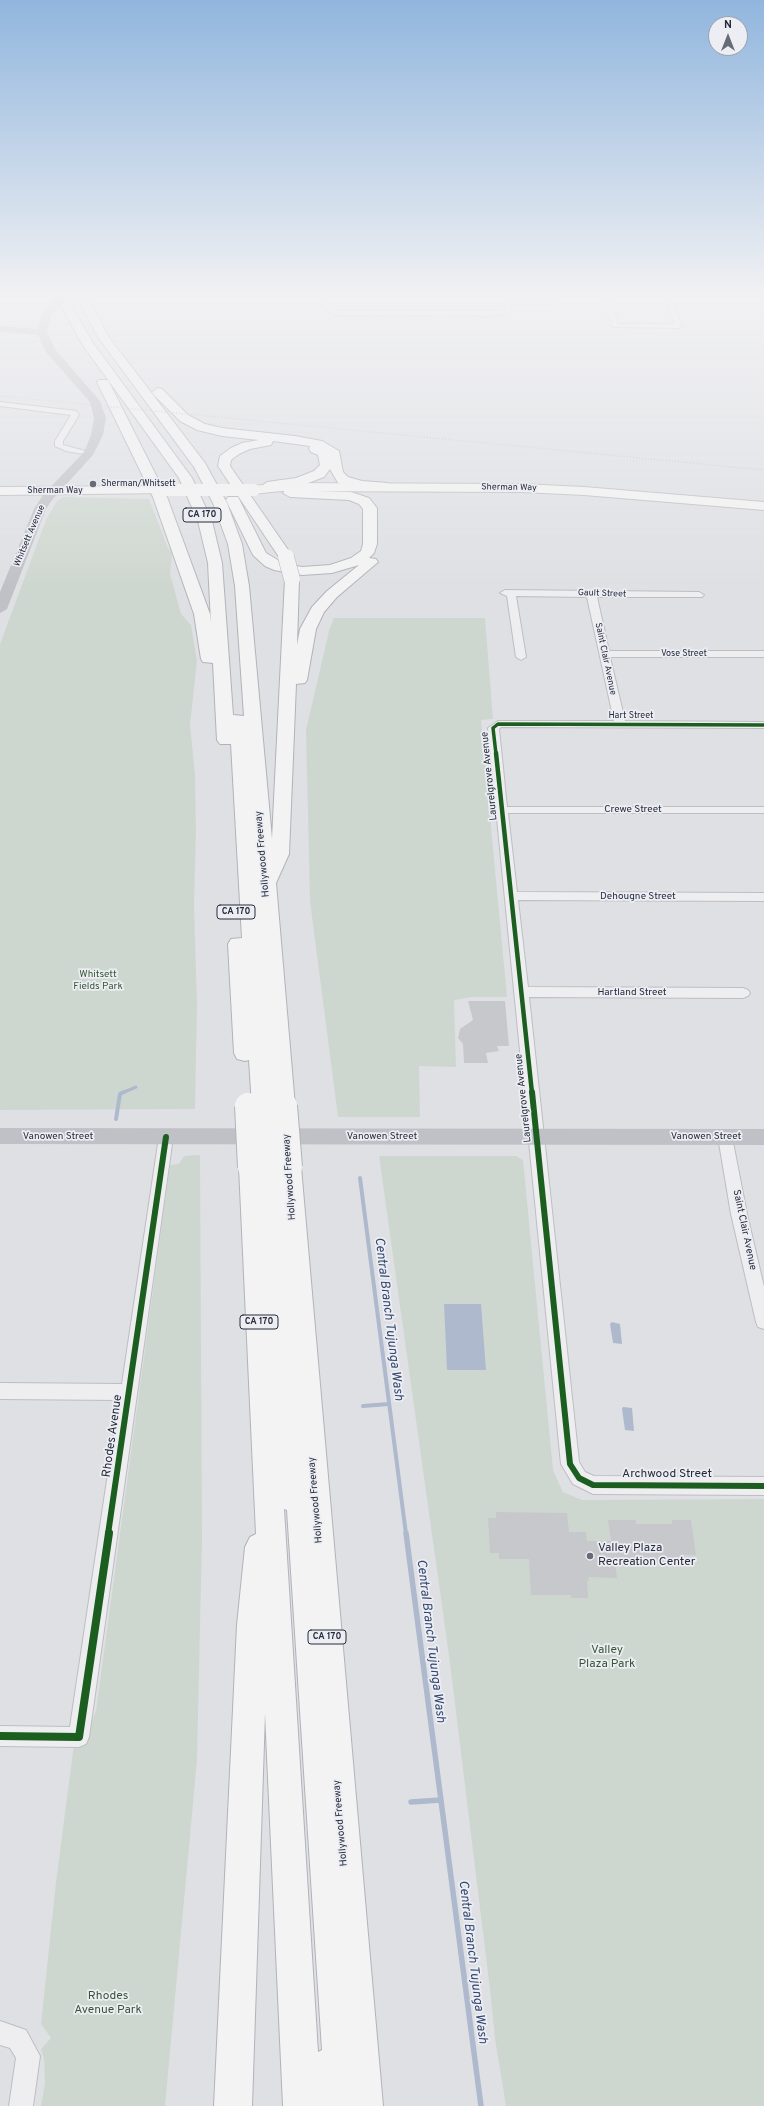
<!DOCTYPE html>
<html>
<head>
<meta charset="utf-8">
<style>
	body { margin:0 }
	#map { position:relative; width:764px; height:2106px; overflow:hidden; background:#dfe0e4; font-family:Overpass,sans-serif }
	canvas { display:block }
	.north { position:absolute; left:708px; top:16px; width:40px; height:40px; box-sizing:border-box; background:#eceef4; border:1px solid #9da0aa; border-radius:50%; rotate:0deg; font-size:11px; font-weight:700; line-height:16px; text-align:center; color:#272c3b }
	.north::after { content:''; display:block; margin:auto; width:14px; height:18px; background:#676b76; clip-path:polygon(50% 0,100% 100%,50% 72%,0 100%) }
</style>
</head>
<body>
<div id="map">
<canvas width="764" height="2106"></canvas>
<div class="north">N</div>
</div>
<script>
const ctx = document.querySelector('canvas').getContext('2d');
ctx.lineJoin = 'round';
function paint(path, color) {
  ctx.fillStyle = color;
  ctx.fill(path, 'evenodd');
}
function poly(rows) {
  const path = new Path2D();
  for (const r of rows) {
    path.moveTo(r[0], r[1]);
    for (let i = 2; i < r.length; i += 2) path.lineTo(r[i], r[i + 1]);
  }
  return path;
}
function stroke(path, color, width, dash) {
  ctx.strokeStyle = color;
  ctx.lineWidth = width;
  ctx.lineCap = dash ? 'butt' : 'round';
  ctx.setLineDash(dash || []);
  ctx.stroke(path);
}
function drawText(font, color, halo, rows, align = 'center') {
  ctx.font = font + ' Overpass,sans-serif';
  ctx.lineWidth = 3.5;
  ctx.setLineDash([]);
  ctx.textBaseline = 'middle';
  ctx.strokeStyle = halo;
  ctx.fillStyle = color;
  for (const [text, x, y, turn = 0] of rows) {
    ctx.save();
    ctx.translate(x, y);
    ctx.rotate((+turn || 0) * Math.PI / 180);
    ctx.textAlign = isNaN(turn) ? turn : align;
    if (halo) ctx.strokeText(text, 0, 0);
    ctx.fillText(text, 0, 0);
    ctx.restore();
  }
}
const green = poly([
	[63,497,149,499,168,548,172,553,170,574,181,614,191,625,197,661,190,725,195,774,196,832,194,904,197,1004,195,1109,0,1110,0,644,46,520,57,501],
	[334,618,485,618,493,719,481,720,507,997,472,997,454,1000,456,1067,419,1066,420,1117,338,1117,310,901,306,730,329,631],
	[200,1155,202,1539,197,1760,165,2106,41,2106,45,2084,44,2059,41,2049,51,2038,41,2024,56,1882,74,1744,92,1721,96,1711,170,1165,179,1164,184,1156],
	[379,1156,516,1156,523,1160,553,1470,563,1492,582,1500,764,1499,764,2106,506,2106,495,2039,491,1998,450,1663]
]);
const water = poly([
	[444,1304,481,1304,486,1370,447,1370],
	[612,1322,620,1324,622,1344,613,1343,610,1324],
	[623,1407,632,1408,634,1431,625,1430,622,1409]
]);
const streamFar2 = poly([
	[122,1093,136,1087]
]);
const streamFar1 = poly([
	[116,1119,120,1094,124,1092],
	[360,1178,406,1534],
	[363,1406,389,1404]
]);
const stream = poly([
	[406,1533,481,2106],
	[411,1802,441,1800]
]);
const building = poly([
	[468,1001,505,1001,509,1046,497,1046,499,1051,486,1053,488,1063,464,1063,463,1044,458,1038,460,1029,473,1020],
	[496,1512,567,1513,569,1532,586,1532,587,1541,611,1541,608,1520,636,1520,636,1524,672,1524,672,1520,691,1520,696,1555,682,1555,684,1567,669,1567,668,1562,615,1562,617,1578,588,1577,589,1581,587,1581,588,1598,571,1598,571,1595,531,1595,529,1559,499,1559,499,1553,490,1553,488,1518,496,1518]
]);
const street = poly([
	[324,293,330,293,328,306,336,311,501,311,505,309,503,293,509,293,510,300,552,300,555,302,552,304,511,304,511,310,505,314,490,316,334,315,322,307,324,293],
	[601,293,607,293,618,324,675,324,662,293,668,293,682,326,679,328,613,327,601,293],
	[0,402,76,411,79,415,63,441,63,445,93,453,89,455,66,451,55,446,55,441,71,415,0,406,0,402],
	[505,590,699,592,704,595,702,597,597,597,609,651,764,651,764,657,610,657,625,721,764,722,764,728,501,727,499,729,507,807,764,807,764,813,508,813,517,892,764,893,764,901,518,900,528,987,743,988,748,990,750,993,748,996,743,998,529,997,579,1462,585,1472,594,1476,764,1477,764,1495,593,1494,573,1484,561,1464,488,728,498,721,614,721,587,597,516,596,526,657,521,660,516,657,507,596,500,593,505,590],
	[166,1131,171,1133,173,1137,89,1737,86,1744,79,1747,0,1746,0,1726,70,1727,119,1400,0,1399,0,1383,122,1384,159,1137,161,1133,166,1131],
	[725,1131,730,1133,732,1137,747,1214,764,1287,764,1329,758,1327,756,1322,731,1214,718,1137,720,1133,725,1131],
	[0,2021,26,2030,40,2056,33,2106,9,2106,16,2058,10,2048,0,2045,0,2021]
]);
const secondary = poly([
	[53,302,58,305,50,318,47,332,55,349,100,401,106,418,103,435,93,455,52,500,46,509,7,609,0,613,0,592,34,509,43,495,84,452,91,435,94,418,90,402,46,352,38,335,0,332,0,326,38,329,40,318,50,303,53,302],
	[0,1128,764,1129,764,1145,0,1144,0,1128]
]);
const primary = poly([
	[281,483,521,484,584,487,764,502,764,510,584,495,521,492,281,491,254,494,247,490,254,486,281,483],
	[166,486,171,487,173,490,171,493,0,495,0,487,166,486]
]);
const highway = poly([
	[57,293,67,293,72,307,93,343,192,478,212,521,222,563,233,715,244,716,235,586,228,544,213,503,194,467,98,337,75,293,85,293,108,336,205,463,227,503,242,544,249,586,272,839,285,579,287,576,292,575,297,576,299,579,297,645,300,629,312,607,327,591,359,565,332,573,302,575,274,570,265,566,253,555,226,500,228,497,238,497,266,553,283,563,302,567,330,565,351,558,361,551,363,544,363,509,359,504,349,500,290,497,283,493,285,490,351,492,369,498,377,508,377,544,374,553,369,558,376,559,378,562,337,597,324,612,316,629,307,680,305,683,296,684,289,854,276,883,295,1106,292,1112,284,1115,276,1112,274,1108,271,1112,263,1115,255,1112,252,1106,249,1060,245,1061,237,1059,234,1053,228,944,231,939,242,938,231,744,220,744,217,740,213,663,203,662,201,659,194,614,153,497,97,382,99,380,107,380,109,382,167,497,210,614,211,623,208,563,198,521,179,478,82,344,62,307,57,293],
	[158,388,162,389,188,415,205,424,222,428,295,436,322,441,339,451,343,472,348,477,362,481,388,483,395,487,388,491,362,489,338,483,330,469,324,477,303,485,275,489,266,492,259,488,267,482,296,478,314,471,320,465,318,455,311,452,309,449,310,446,273,441,271,445,250,449,239,454,231,460,230,466,293,557,291,560,281,560,218,466,220,456,231,448,242,443,259,440,222,436,197,430,180,421,154,395,152,392,158,388],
	[251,1158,259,1160,267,1158,275,1160,278,1165,281,1160,289,1158,297,1160,301,1167,383,2106,283,2106,265,1713,252,2106,214,2106,237,1625,245,1547,250,1537,256,1534,239,1167,243,1160,251,1158],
	[284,1509,287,1510,322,2050,318,2052,284,1509]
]);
const rail = poly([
	[0,396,764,470]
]);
const secondaryBridge = poly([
	[53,305,68,293]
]);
const primaryBridge = poly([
	[166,490,254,490]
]);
const highwayBridgeFar1 = poly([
	[286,557,292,579]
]);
const highwayBridge = poly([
	[248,1106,251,1167],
	[263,1106,267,1167],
	[284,1106,289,1167]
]);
const cyclewayFar3 = poly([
	[496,754,493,728,498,724,764,725]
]);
const cyclewayFar2 = poly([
	[496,753,532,1093]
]);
const cyclewayFar1 = poly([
	[532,1092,570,1464,579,1478,593,1485,764,1486],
	[108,1534,166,1137]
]);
const cycleway = poly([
	[0,1736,79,1737,109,1533]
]);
const markers = [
	[93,484,4,"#676b76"],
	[590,1556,4,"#676b76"]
];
const farPoinames = [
	["Sherman/Whitsett",101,484]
];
const farStreetnames = [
	["Sherman Way",509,488,1],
	["Sherman Way",55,491],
	["Whitsett Avenue",30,536,-67],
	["Gault Street",602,594,2],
	["Vose Street",684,654],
	["Saint Clair Avenue",605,659,78],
	["Hart Street",631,716]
];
const shields = [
	[202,515,38],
	[236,912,38],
	[259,1322,38],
	[327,1637,38]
];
const shieldNames = [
	["CA 170",202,515],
	["CA 170",236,912],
	["CA 170",259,1322],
	["CA 170",327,1637]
];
const streetNames = [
	["Laurelgrove Avenue",490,776,-96],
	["Crewe Street",633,810],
	["Hollywood Freeway",263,854,-95],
	["Dehougne Street",638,897],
	["Hartland Street",632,993],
	["Laurelgrove Avenue",524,1098,-96],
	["Vanowen Street",58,1137],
	["Vanowen Street",382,1137],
	["Vanowen Street",706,1137],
	["Hollywood Freeway",290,1177,-94],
	["Saint Clair Avenue",744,1230,78],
	["Hollywood Freeway",316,1500,-95],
	["Hollywood Freeway",341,1823,-95]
];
const parkNames = [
	["Whitsett",98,975],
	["Fields Park",98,987]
];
const nearStreetnames = [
	["Rhodes Avenue",113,1436,-82],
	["Archwood Street",667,1475]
];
const nearPoinames = [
	["Valley Plaza",598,1549],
	["Recreation Center",598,1563]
];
const nearParknames = [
	["Valley",607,1651],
	["Plaza Park",607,1665],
	["Rhodes",108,1997],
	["Avenue Park",108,2011]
];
const nearWaternames = [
	["Central Branch Tujunga Wash",388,1319,83],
	["Central Branch Tujunga Wash",430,1641,83],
	["Central Branch Tujunga Wash",472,1962,83]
];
paint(green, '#ced7cf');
paint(water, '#aeb9ce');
stroke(streamFar2, '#aeb9ce', 3);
stroke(streamFar1, '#aeb9ce', 4);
stroke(stream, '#aeb9ce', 5.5);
paint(building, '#c7c8cc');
stroke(street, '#bdbec2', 2);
stroke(primary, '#bcbdc1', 2);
stroke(highway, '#b1b3b9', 2);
paint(street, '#eeeef0');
paint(secondary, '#c0c1c6');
paint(primary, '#f3f3f4');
paint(highway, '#f3f3f4');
stroke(rail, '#c7c8cb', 1.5, [1, 2]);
stroke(primaryBridge, '#bcbdc1', 12, []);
stroke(highwayBridgeFar1, '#b1b3b9', 17, []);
stroke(highwayBridge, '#b1b3b9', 28, []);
stroke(secondaryBridge, '#c0c1c6', 10);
stroke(primaryBridge, '#f3f3f4', 12);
stroke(highwayBridgeFar1, '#f3f3f4', 16);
stroke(highwayBridge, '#f3f3f4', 26);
stroke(cyclewayFar3, '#1b5e20', 3.5);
stroke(cyclewayFar2, '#1b5e20', 4.5);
stroke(cyclewayFar1, '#1b5e20', 6);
stroke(cycleway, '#1b5e20', 8);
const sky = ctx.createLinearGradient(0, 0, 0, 588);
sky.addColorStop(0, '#91b6de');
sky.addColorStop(0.5, '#f1f1f3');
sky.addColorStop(1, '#f1f1f300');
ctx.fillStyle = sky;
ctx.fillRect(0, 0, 764, 588);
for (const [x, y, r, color] of markers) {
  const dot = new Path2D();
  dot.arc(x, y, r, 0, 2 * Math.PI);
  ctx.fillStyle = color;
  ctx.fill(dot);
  stroke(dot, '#eceef4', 1.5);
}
drawText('9px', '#272c3b', '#eceef4', farPoinames, 'left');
drawText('9px', '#272c3b', '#eceef4', farStreetnames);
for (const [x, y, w] of shields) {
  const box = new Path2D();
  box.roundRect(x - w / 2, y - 7, w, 14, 3);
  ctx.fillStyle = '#eceef4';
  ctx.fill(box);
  stroke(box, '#272c3b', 1);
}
drawText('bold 9px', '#272c3b', null, shieldNames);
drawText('10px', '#272c3b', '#eceef4', streetNames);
drawText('10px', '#375635', '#eceef4', parkNames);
drawText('12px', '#272c3b', '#eceef4', nearStreetnames);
drawText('12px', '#272c3b', '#eceef4', nearPoinames, 'left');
drawText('12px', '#375635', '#eceef4', nearParknames);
drawText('italic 13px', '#33466d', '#eceef4', nearWaternames);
</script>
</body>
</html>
